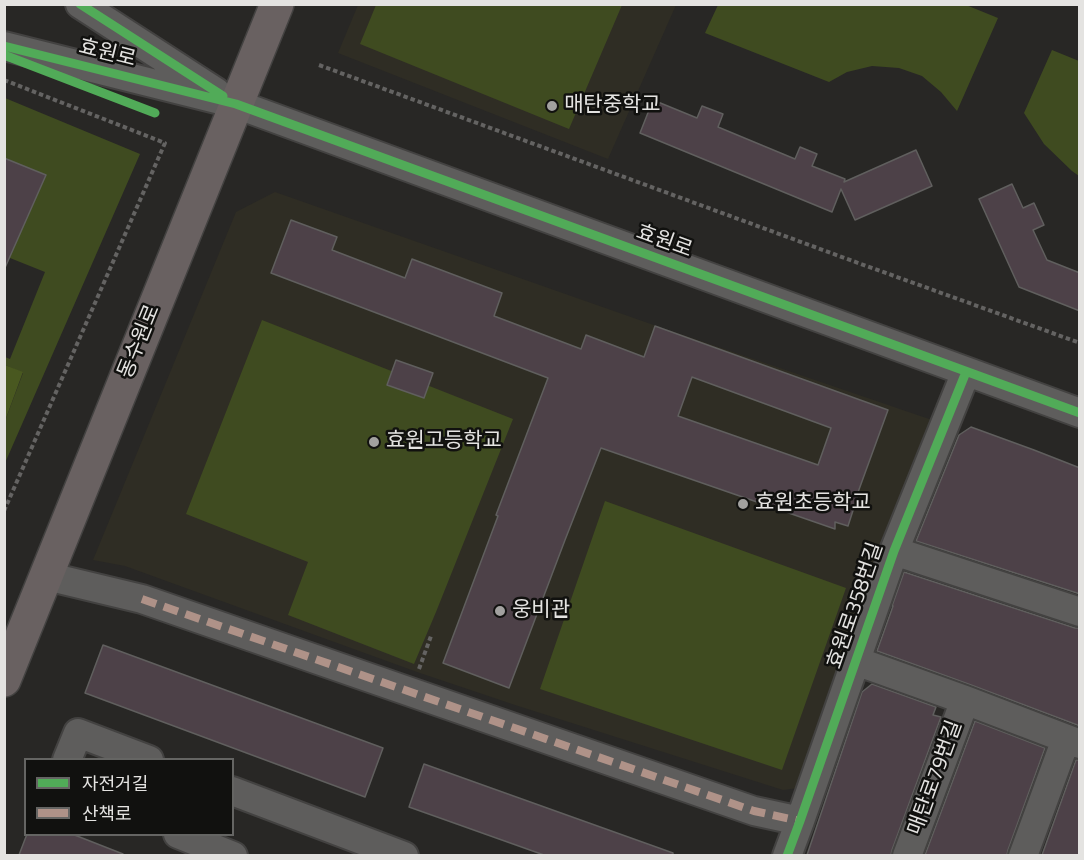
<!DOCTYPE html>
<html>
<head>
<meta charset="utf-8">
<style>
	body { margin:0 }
	#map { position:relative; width:1084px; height:860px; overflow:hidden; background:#282725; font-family:"Titillium Web","Noto Sans KR",sans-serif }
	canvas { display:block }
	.frame { position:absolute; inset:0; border:6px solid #e4e3e1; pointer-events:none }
	.legend { position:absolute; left:24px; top:758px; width:210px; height:78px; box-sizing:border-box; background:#11110f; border:2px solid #656563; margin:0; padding:8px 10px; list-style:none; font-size:18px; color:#e4e3e1 }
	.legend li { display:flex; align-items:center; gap:12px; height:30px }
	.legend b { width:30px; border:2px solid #656563 }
</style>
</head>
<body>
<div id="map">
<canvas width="1084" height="860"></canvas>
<div class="frame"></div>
<ul class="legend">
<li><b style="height:8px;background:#51ab58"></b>자전거길</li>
<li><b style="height:8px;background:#af9288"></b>산책로</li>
</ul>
</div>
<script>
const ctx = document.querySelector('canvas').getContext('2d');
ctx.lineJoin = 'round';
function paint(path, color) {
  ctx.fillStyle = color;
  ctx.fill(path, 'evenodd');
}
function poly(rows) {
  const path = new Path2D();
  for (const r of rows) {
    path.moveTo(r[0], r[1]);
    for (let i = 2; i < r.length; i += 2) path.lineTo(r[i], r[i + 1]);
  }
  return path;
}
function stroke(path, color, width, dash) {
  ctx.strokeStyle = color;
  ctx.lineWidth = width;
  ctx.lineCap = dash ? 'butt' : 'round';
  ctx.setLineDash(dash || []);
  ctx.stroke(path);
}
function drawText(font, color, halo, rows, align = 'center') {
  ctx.font = font + ' "Titillium Web","Noto Sans KR",sans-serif';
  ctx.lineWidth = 5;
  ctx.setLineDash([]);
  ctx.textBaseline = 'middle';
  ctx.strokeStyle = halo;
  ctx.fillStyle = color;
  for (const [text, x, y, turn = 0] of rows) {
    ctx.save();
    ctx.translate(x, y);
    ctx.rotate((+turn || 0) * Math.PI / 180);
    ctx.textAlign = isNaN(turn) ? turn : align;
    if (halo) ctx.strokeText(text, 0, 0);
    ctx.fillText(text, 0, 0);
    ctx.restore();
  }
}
const built = poly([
	[358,5,676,5,608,159,338,53],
	[275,192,648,323,932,420,798,788,783,790,515,705,417,672,125,566,93,560,236,212]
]);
const green = poly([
	[376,5,376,4,622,5,569,129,360,44],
	[966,5,998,18,957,111,941,92,922,76,899,68,872,66,847,72,829,82,705,33,718,5],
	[1052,50,1079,61,1079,176,1072,171,1044,144,1024,113],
	[5,98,140,154,5,463,5,421,23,373,5,365,5,357,10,359,45,272,5,256],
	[262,320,513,419,436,612,414,664,288,615,308,562,186,514],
	[605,501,846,588,782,770,540,689]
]);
const forest = poly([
	[5,365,23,372,5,421]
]);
const building = poly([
	[653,100,697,118,702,106,723,114,718,127,795,159,800,147,817,154,812,166,845,179,844,182,916,150,932,186,855,220,841,189,832,212,640,133,653,100],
	[4,158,46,175,4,270,4,158],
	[1012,184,1023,208,1034,203,1044,225,1033,230,1047,260,1080,273,1080,311,1019,287,979,199,1012,184],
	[291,220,337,237,332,250,405,278,412,259,502,293,494,316,581,349,586,335,644,357,655,326,888,410,857,495,858,495,848,526,835,522,835,529,601,448,565,540,509,688,443,663,498,516,496,515,548,378,271,273,291,220],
	[692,377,831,428,818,465,678,416,692,377],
	[396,360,433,373,424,398,387,385,396,360],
	[971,427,1034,450,1080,468,1080,594,916,541,959,435,971,427],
	[904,572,1075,628,1080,628,1080,726,971,685,877,651,893,606,892,606,904,572],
	[103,645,383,748,365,797,85,693,103,645],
	[872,684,936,707,933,715,941,717,892,850,891,855,807,855,862,692,872,684],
	[975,721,1045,748,1008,850,1007,855,925,855,975,721],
	[1076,760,1080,760,1080,855,1042,855,1076,760],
	[424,764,673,853,673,855,544,855,409,807,424,764],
	[27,834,72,834,123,854,123,855,19,855,27,834]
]);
const path = poly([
	[319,65,861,264,1080,343],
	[4,80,165,143,4,511],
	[419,669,431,636]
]);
const minor = poly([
	[80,4,216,92],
	[4,46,236,104,1080,413],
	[894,551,1080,612],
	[46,576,142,599,754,811,800,821],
	[856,661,965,700,1080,744],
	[67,760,78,733,149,760],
	[232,791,404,856],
	[178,834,233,856],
	[787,856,800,821,894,551,966,372],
	[907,856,965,700],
	[1023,856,1066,739]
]);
const major = poly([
	[4,680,277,4]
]);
const quiet = poly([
	[142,599,754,811,800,821]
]);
const cycleway = poly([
	[80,4,223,96],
	[4,46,236,104,1080,413],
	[4,55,155,113],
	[787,856,800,821,894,551,966,372]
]);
const markers = [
	[552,106,6,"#a2a19f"],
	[374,442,6,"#a2a19f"],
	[743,504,6,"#a2a19f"],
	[500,611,6,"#a2a19f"]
];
const streetNames = [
	["효원로",107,54,14],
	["효원로",664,242,20],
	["동수원로",140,342,-68],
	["효원로358번길",856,606,-71],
	["매탄로79번길",936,778,-70]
];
const poiNames = [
	["매탄중학교",564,106],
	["효원고등학교",386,442],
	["효원초등학교",755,504],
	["웅비관",512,611]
];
paint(built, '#2f2d24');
paint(green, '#3f4b20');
paint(forest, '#495820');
paint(building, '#4d4148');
stroke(building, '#605f5e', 1.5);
stroke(minor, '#434241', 32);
stroke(major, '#434241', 36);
stroke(path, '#646362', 4, [4.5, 3]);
stroke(minor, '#5e5d5c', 28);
stroke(major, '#696161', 33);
stroke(quiet, '#af9288', 8, [15, 8]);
stroke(cycleway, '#51ab58', 9);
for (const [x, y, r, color] of markers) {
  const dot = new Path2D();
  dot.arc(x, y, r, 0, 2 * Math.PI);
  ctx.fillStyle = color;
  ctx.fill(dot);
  stroke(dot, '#11110f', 2);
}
drawText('21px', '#e4e3e1', '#11110f', streetNames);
drawText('21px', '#e4e3e1', '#11110f', poiNames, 'left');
</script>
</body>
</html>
